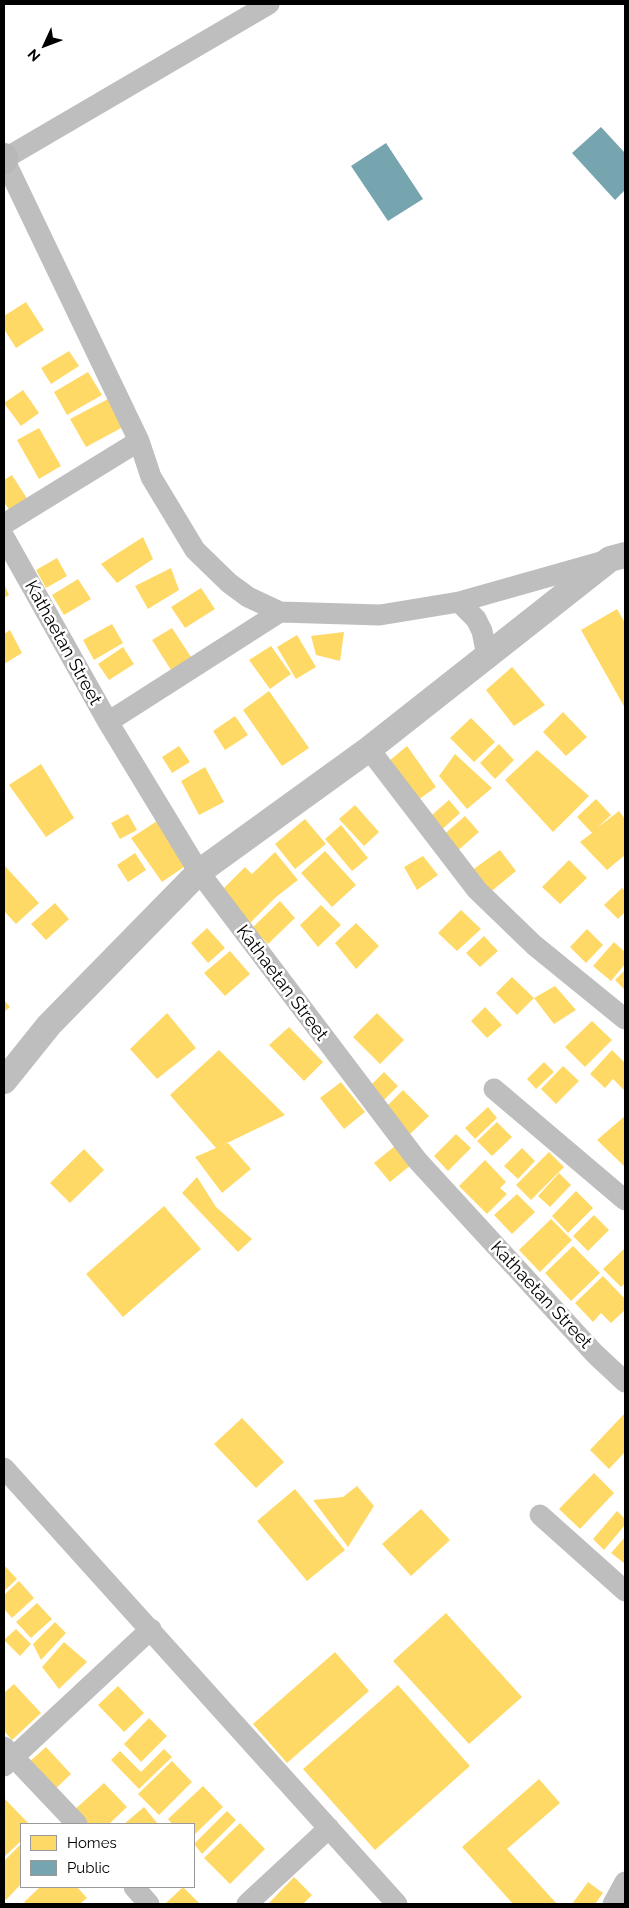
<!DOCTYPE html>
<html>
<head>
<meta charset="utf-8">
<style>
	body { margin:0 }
	#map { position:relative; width:629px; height:1908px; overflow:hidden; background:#fff; font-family:Raleway,sans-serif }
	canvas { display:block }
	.frame { position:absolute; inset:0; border:5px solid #000; pointer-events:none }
	.legend { position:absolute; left:20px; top:1823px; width:175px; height:65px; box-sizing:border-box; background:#fff; border:1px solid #999; margin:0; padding:6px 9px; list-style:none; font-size:15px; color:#000 }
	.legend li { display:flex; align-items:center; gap:10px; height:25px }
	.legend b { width:25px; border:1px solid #999 }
	.north { position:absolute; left:20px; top:20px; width:50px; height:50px; -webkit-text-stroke:4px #fff; paint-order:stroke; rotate:227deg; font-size:14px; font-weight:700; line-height:20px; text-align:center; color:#000 }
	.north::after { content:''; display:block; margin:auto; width:18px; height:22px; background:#000; clip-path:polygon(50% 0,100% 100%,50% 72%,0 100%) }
</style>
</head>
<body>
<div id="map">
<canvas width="629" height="1908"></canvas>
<div class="frame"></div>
<ul class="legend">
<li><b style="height:14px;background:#ffd966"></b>Homes</li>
<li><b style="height:14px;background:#76a5af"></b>Public</li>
</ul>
<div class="north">N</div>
</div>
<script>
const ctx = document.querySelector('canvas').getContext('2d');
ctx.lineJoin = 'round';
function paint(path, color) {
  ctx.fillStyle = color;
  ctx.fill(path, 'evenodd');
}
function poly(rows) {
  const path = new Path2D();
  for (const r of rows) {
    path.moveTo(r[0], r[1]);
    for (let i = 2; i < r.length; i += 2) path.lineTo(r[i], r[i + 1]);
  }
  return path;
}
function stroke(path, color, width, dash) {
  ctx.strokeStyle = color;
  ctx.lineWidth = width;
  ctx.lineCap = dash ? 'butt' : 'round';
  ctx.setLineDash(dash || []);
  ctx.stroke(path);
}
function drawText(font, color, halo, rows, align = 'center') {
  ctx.font = font + ' Raleway,sans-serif';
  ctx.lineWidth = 5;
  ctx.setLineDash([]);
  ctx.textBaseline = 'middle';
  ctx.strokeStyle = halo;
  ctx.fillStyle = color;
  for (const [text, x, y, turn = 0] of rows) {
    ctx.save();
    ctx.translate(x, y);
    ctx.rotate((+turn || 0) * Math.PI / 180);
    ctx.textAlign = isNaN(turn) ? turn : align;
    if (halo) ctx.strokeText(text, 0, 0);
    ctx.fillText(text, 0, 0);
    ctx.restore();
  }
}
const homes = poly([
	[26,302,44,330,16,348,4,329,4,316],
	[69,351,79,366,51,384,41,368],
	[88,372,102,395,67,415,54,392],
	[23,390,39,413,21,426,4,403],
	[108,399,123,427,86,447,70,419],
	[39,428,61,466,39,479,17,440],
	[12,475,28,500,10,511,4,502,4,480],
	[143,537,153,559,117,583,101,564],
	[57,558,67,576,46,588,36,570],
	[171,568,179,590,148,609,135,586],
	[78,579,91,599,64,615,52,595],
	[4,584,9,595,4,598],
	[201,588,215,609,185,628,171,607],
	[617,609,625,623,625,708,581,630],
	[112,624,123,643,94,660,83,640],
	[172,628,191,657,171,670,152,640],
	[10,630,22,653,4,664,4,634],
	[344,632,340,661,316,655,311,636],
	[297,635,316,667,296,679,277,647],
	[271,646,291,674,270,689,249,660],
	[123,647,134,664,109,680,98,664],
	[512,667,545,705,514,726,486,690],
	[269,691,309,748,282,766,243,710],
	[563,712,587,737,566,756,543,732],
	[235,716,248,735,225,750,213,731],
	[471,718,495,742,474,762,450,738],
	[499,744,514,760,495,779,480,763],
	[179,746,190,762,172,773,162,757],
	[407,746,436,787,418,800,389,761],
	[537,750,589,796,553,832,505,780],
	[455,754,492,788,467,809,439,776],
	[41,764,74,818,46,837,9,785],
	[205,767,224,802,199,815,181,781],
	[596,799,611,815,597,828,619,811,625,819,625,855,607,870,580,842,592,833,577,817],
	[449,800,460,813,437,834,425,821],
	[355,805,379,832,364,846,339,819],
	[128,814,137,830,120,839,111,823],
	[465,816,479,832,455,853,441,837],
	[305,819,326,844,295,869,275,844],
	[157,821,187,865,162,882,131,838],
	[341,825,368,858,352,871,325,839],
	[500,850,516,871,488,894,471,871],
	[325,851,356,885,332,907,301,873],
	[275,852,298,880,276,897,250,923,219,893,245,867,252,874],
	[135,853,146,870,128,882,117,865],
	[423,856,438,875,417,890,404,867],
	[569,860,587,878,560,904,542,887],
	[4,865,39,903,16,924,4,911],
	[622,888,625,891,625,912,618,919,604,905],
	[280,901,295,918,268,944,252,928],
	[55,903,69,919,46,940,31,924],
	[321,905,341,925,318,947,300,925],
	[461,910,481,929,457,951,438,933],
	[356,923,379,946,356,969,335,943],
	[207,928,225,948,208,963,191,943],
	[587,929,603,945,586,963,570,947],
	[484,936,498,951,480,967,466,953],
	[614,942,625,952,625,964,611,981,593,966],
	[230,951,250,974,225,996,204,973],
	[625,970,625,990,615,980],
	[512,977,534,998,555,986,576,1010,554,1024,534,998,517,1015,496,993],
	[4,1000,10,1007,4,1012],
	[485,1007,502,1025,487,1038,471,1021],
	[167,1013,196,1048,157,1079,130,1049],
	[377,1013,404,1040,380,1064,353,1037],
	[592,1021,612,1040,585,1067,565,1047],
	[289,1027,323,1062,304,1081,269,1045],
	[219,1050,285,1115,221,1146,228,1143,251,1169,222,1193,195,1157,216,1148,170,1095],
	[612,1050,625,1063,625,1091,613,1079,605,1088,590,1074],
	[544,1062,554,1072,536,1089,527,1079],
	[563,1066,579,1081,556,1104,541,1089],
	[384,1072,398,1086,379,1105,366,1090],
	[341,1082,365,1112,344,1129,320,1098],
	[403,1090,429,1116,410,1134,385,1108],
	[488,1107,497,1118,475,1139,465,1128],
	[625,1116,625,1167,597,1140],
	[497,1122,512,1137,492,1156,477,1141],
	[456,1134,471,1148,448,1171,434,1156],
	[395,1146,411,1165,390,1182,374,1163],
	[522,1148,535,1161,518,1179,504,1166],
	[84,1149,104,1170,70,1203,50,1183],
	[549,1152,564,1167,531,1200,516,1185],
	[485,1160,506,1182,500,1188,507,1194,487,1214,459,1186],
	[559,1173,571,1185,550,1207,538,1196],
	[197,1177,216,1207,252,1239,238,1252,182,1193],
	[576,1191,593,1208,568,1233,552,1216],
	[517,1194,535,1212,512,1234,494,1215],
	[164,1206,201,1249,123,1317,86,1274],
	[594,1215,609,1230,588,1251,573,1236],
	[551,1219,572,1240,540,1272,519,1250],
	[573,1246,600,1273,571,1301,545,1273],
	[625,1248,625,1283,621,1287,603,1269],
	[603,1276,625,1299,625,1310,611,1323,601,1313,593,1322,575,1303],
	[625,1413,625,1452,609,1469,590,1450],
	[242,1418,284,1462,256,1488,214,1444],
	[594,1473,614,1493,580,1529,559,1509],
	[357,1486,374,1506,348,1547,313,1500,343,1497],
	[295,1489,345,1550,307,1581,257,1521],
	[421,1509,450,1540,411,1576,382,1544],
	[617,1511,625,1519,625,1525,604,1550,593,1539],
	[625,1537,625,1562,624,1563,611,1553],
	[4,1565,17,1579,4,1591],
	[19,1581,34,1598,12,1618,4,1609,4,1595],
	[37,1603,52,1619,31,1638,16,1622],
	[446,1613,522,1697,469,1744,393,1661],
	[55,1622,66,1633,41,1660,33,1644],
	[16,1629,31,1644,20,1656,4,1640],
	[64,1642,87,1662,59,1689,42,1667],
	[335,1652,369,1691,287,1763,253,1724],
	[14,1684,41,1713,12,1740,4,1731,4,1693],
	[398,1685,470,1766,375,1850,303,1769],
	[118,1686,144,1713,124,1732,98,1705],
	[149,1718,167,1736,141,1762,124,1744],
	[46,1747,71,1774,53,1791,28,1763],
	[164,1749,172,1757,139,1789,111,1760,120,1751,141,1772],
	[172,1761,192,1782,159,1815,138,1794],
	[539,1779,560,1803,507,1849,557,1904,513,1904,462,1847],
	[104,1783,127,1807,109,1824,85,1824,73,1811],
	[203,1786,223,1807,194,1835,194,1824,172,1824,168,1819],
	[4,1798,29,1824,21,1824,21,1841,4,1857],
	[144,1807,158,1824,124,1824],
	[227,1811,236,1820,202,1854,194,1844],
	[240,1823,265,1849,230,1884,204,1858],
	[21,1844,21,1884,6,1900,4,1897,4,1861],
	[294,1877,312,1895,303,1904,268,1904],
	[588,1882,603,1893,595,1904,572,1904],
	[40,1887,77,1887,87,1898,80,1904,27,1904,24,1902],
	[183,1887,200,1904,165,1904]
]);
const public = poly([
	[601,127,625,153,625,190,615,200,572,153],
	[386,143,423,199,388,221,351,166]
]);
const minor = poly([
	[269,4,4,159,139,441,151,477,195,550,229,583,248,597,280,612,380,615,459,602,604,561],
	[4,524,139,441],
	[4,537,108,722,199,872,417,1160,595,1354,625,1382],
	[459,602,476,619,482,631,487,656],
	[108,722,280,612],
	[369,749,477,890,534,945,625,1019],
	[494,1089,625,1200],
	[4,1468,397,1904],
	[540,1515,625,1591],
	[4,1747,77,1824],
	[4,1766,151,1629],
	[134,1887,149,1904],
	[247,1904,329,1828],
	[613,1904,625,1882]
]);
const tertiary = poly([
	[4,1081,49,1025,199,872,369,749,610,559,625,555]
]);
const secondary = poly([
	[4,157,4,160]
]);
const streetNames = [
	["Kathaetan Street",63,643,61],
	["Kathaetan Street",282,983,53],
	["Kathaetan Street",541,1295,47]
];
paint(homes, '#ffd966');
paint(public, '#76a5af');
stroke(minor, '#bebebe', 21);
stroke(tertiary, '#bebebe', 26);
stroke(secondary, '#b8b8b8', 28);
drawText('18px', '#000', '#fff', streetNames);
</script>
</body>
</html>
